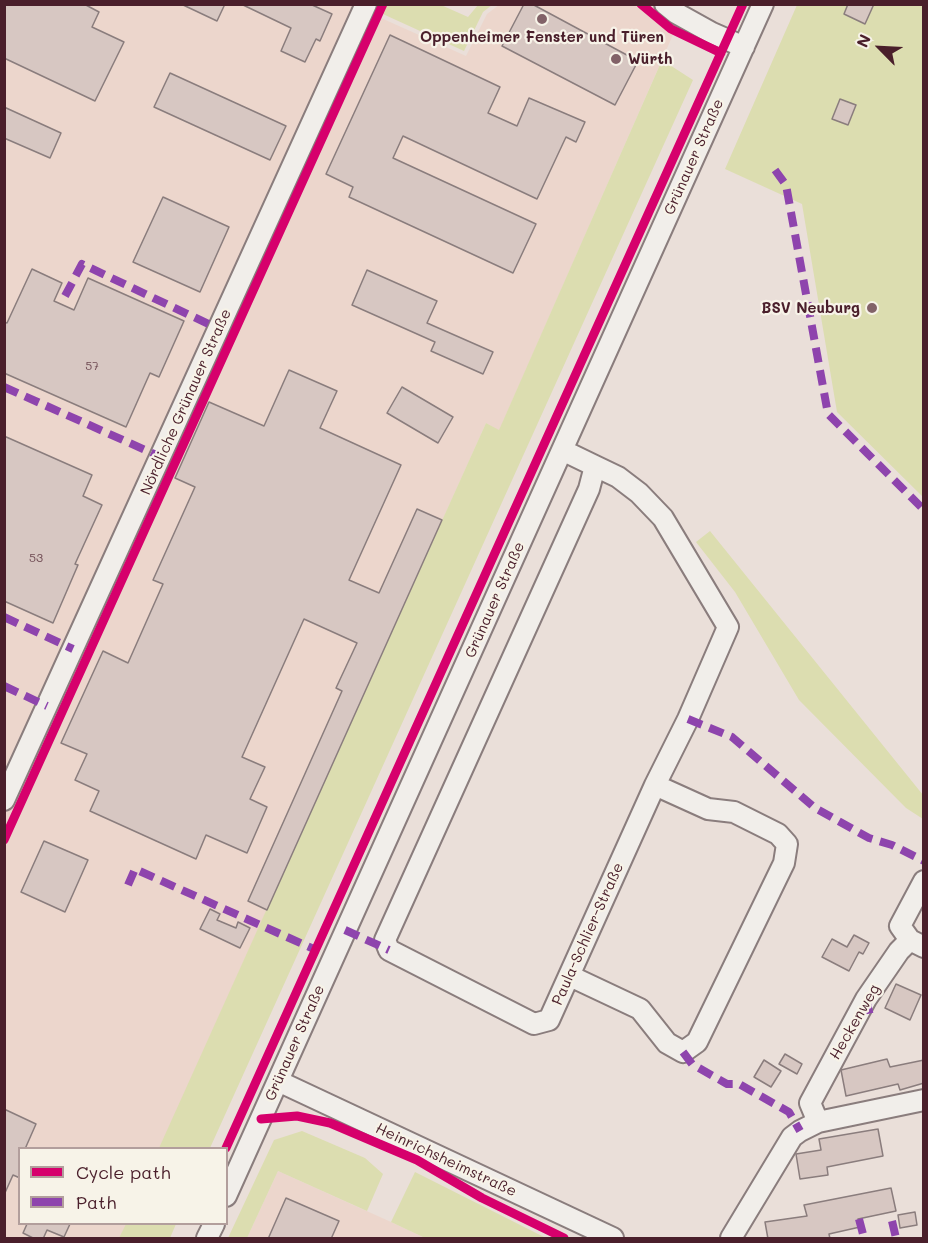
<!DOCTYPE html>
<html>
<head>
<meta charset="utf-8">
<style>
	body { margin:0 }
	#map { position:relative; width:928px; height:1243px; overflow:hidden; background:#eadfd9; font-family:Mali,sans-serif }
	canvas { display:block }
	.frame { position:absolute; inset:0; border:6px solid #4a1f2b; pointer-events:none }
	.legend { position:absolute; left:18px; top:1147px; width:210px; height:78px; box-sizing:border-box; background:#f7f3e8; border:2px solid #b29e9c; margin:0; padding:8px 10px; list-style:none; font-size:18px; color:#4a1f2b }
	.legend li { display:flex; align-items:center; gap:12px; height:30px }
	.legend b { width:30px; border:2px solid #b29e9c }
	.north { position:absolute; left:850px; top:18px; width:60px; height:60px; -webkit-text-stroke:4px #f7f3e8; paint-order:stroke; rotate:294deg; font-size:16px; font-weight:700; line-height:24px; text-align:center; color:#4a1f2b }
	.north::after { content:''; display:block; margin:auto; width:21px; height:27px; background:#4a1f2b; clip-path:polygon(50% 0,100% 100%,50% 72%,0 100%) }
</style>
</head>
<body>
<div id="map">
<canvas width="928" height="1243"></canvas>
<div class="frame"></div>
<ul class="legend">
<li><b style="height:8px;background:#d6006c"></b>Cycle path</li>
<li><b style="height:8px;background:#8e44ad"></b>Path</li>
</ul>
<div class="north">N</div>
</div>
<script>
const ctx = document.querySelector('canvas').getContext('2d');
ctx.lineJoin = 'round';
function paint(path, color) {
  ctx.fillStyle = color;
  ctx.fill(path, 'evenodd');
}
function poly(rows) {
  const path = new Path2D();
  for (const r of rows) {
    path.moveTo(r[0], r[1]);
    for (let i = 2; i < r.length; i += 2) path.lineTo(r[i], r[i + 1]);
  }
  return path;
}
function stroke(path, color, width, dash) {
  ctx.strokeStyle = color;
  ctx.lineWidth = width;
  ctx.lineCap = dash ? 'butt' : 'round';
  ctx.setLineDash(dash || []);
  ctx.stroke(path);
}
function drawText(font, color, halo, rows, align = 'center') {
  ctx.font = font + ' Mali,sans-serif';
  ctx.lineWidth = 4.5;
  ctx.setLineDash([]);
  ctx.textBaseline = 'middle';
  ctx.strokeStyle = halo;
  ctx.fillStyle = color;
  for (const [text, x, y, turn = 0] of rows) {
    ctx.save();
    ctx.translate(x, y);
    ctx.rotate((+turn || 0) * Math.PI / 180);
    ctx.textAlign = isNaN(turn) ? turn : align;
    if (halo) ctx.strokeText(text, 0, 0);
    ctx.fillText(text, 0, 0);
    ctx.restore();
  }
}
const built = poly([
	[5,5,361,5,381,18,466,56,487,14,499,5,686,5,499,431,486,423,160,1148,20,1148,20,1224,127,1224,120,1238,5,1238],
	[278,1171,391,1222,425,1238,247,1238]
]);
const green = poly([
	[368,5,441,5,468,17,478,5,492,5,483,12,464,51,385,15],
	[797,5,923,5,923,497,837,412,802,204,725,169],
	[662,60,693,80,210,1148,159,1148,486,423,499,430],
	[710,531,923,795,923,819,906,808,799,700,735,592,696,542],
	[302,1131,365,1158,383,1174,367,1211,278,1171,247,1238,228,1238,274,1140],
	[415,1172,546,1238,425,1238,391,1222],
	[126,1224,176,1224,170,1238,119,1238]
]);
const building = poly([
	[4,4,84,4,99,12,92,27,124,42,95,101,4,58,4,4],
	[181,4,225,4,217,21,181,4],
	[241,4,310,4,332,14,320,41,316,39,305,62,281,51,291,28,241,4],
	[524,4,532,4,638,61,615,105,502,46,524,4],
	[848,4,874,4,865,24,844,14,848,4],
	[390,35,500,87,488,113,517,126,529,98,585,122,576,142,566,137,537,199,403,136,393,158,536,224,513,273,349,197,353,187,326,174,390,35],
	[170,73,286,126,270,160,154,107,170,73],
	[840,99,856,105,848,125,832,119,840,99],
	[4,107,61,133,50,158,4,138,4,107],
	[163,197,229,227,200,292,133,262,163,197],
	[32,269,62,283,54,301,74,310,88,278,184,321,159,377,150,373,126,427,4,373,4,322,7,323,32,269],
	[367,270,437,301,427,323,493,352,483,374,431,351,435,342,352,305,367,270],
	[289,370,337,391,320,428,401,465,349,580,379,593,417,509,442,520,267,910,248,901,342,691,336,688,357,643,304,619,242,757,265,767,250,799,267,807,247,853,206,835,196,859,90,811,99,791,75,780,87,754,61,743,103,651,128,663,163,584,153,580,195,487,175,478,209,402,264,426,289,370],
	[402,387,453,417,438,443,387,413,402,387],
	[4,436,92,475,83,496,102,505,75,564,78,565,53,623,4,601,4,436],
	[44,841,88,860,65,912,21,892,44,841],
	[210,909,220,914,217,920,236,928,238,922,250,928,240,948,200,929,210,909],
	[854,935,869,943,863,954,859,952,849,971,822,957,832,939,847,947,854,935],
	[896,984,921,995,910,1020,885,1008,896,984],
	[785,1054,802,1064,797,1074,779,1064,785,1054],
	[887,1059,890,1067,924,1060,924,1083,900,1090,898,1084,846,1096,841,1070,887,1059],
	[764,1060,781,1071,771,1087,754,1077,764,1060],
	[4,1109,36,1124,25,1149,20,1149,20,1178,13,1175,4,1195,4,1109],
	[878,1129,883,1156,827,1167,828,1175,800,1179,796,1154,821,1150,819,1139,878,1129],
	[891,1188,896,1211,858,1219,860,1227,829,1234,830,1239,768,1239,765,1222,807,1216,804,1205,891,1188],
	[286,1198,339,1221,331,1239,268,1239,286,1198],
	[915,1212,917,1225,900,1228,898,1215,915,1212],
	[27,1224,70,1224,64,1237,47,1230,43,1239,35,1239,23,1233,27,1224]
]);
const minor = poly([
	[665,4,676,13,712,33,744,47],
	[562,450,595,466,618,477,639,493,663,518,728,627,688,719,655,785,549,1020,534,1024,389,950,385,940,589,489,595,466],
	[4,800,366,4],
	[910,940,900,926,924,881],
	[570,976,640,1009,667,1043,683,1052,697,1042,784,863,787,844,778,834,734,812,708,809,655,785],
	[278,1081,613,1238],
	[818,1122,810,1103,866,999,899,951,910,940,924,947],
	[226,1196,763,4],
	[207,1238,214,1224],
	[731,1238,792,1137,800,1131,818,1122,924,1100]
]);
const quiet = poly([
	[775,170,786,185,828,414,924,510],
	[65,296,82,264,219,329],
	[4,387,161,457],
	[4,617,73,649],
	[4,686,47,706],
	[688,719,732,737,815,808,869,838,892,845,924,861],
	[4,799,5,799],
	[128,885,135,869,316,950],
	[345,930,389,950],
	[866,999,870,1016],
	[683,1052,692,1064,727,1084,739,1084,789,1112,800,1131],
	[859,1219,864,1238],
	[892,1221,896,1238]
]);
const cycleway = poly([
	[641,4,671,29,721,53],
	[4,840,383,4],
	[261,1119,297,1116,330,1123,417,1160,482,1198,564,1238],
	[226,1148,743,4]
]);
const markers = [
	[542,19,6,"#826268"],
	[616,59,6,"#826268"],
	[872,308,6,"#826268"]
];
const numberNames = [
	["57",92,366],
	["53",36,558]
];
const poiNames = [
	["Oppenheimer Fenster und Türen",542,37],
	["Würth",628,59,"left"],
	["BSV Neuburg",860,308,"right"]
];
const streetNames = [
	["Grünauer Straße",694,157,-66],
	["Nördliche Grünauer Straße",186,402,-66],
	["Grünauer Straße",495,600,-66],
	["Paula-Schlier-Straße",588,934,-66],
	["Heckenweg",855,1022,-60],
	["Grünauer Straße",295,1043,-66],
	["Heinrichsheimstraße",446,1160,25]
];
paint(built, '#ecd6cc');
paint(green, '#dcddb0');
paint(building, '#d7c7c2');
stroke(building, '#8a7d7d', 1.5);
stroke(minor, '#8a7d7d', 24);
stroke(minor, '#f1eeea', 20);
stroke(quiet, '#8e44ad', 8, [15, 8]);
stroke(cycleway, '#d6006c', 9);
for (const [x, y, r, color] of markers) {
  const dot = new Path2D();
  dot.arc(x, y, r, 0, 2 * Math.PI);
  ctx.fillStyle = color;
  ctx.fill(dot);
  stroke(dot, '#f7f3e8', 2);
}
drawText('12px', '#6e4a52', null, numberNames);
drawText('bold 15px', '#4a1f2b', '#f7f3e8', poiNames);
drawText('15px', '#4a1f2b', '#f7f3e8', streetNames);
</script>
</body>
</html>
